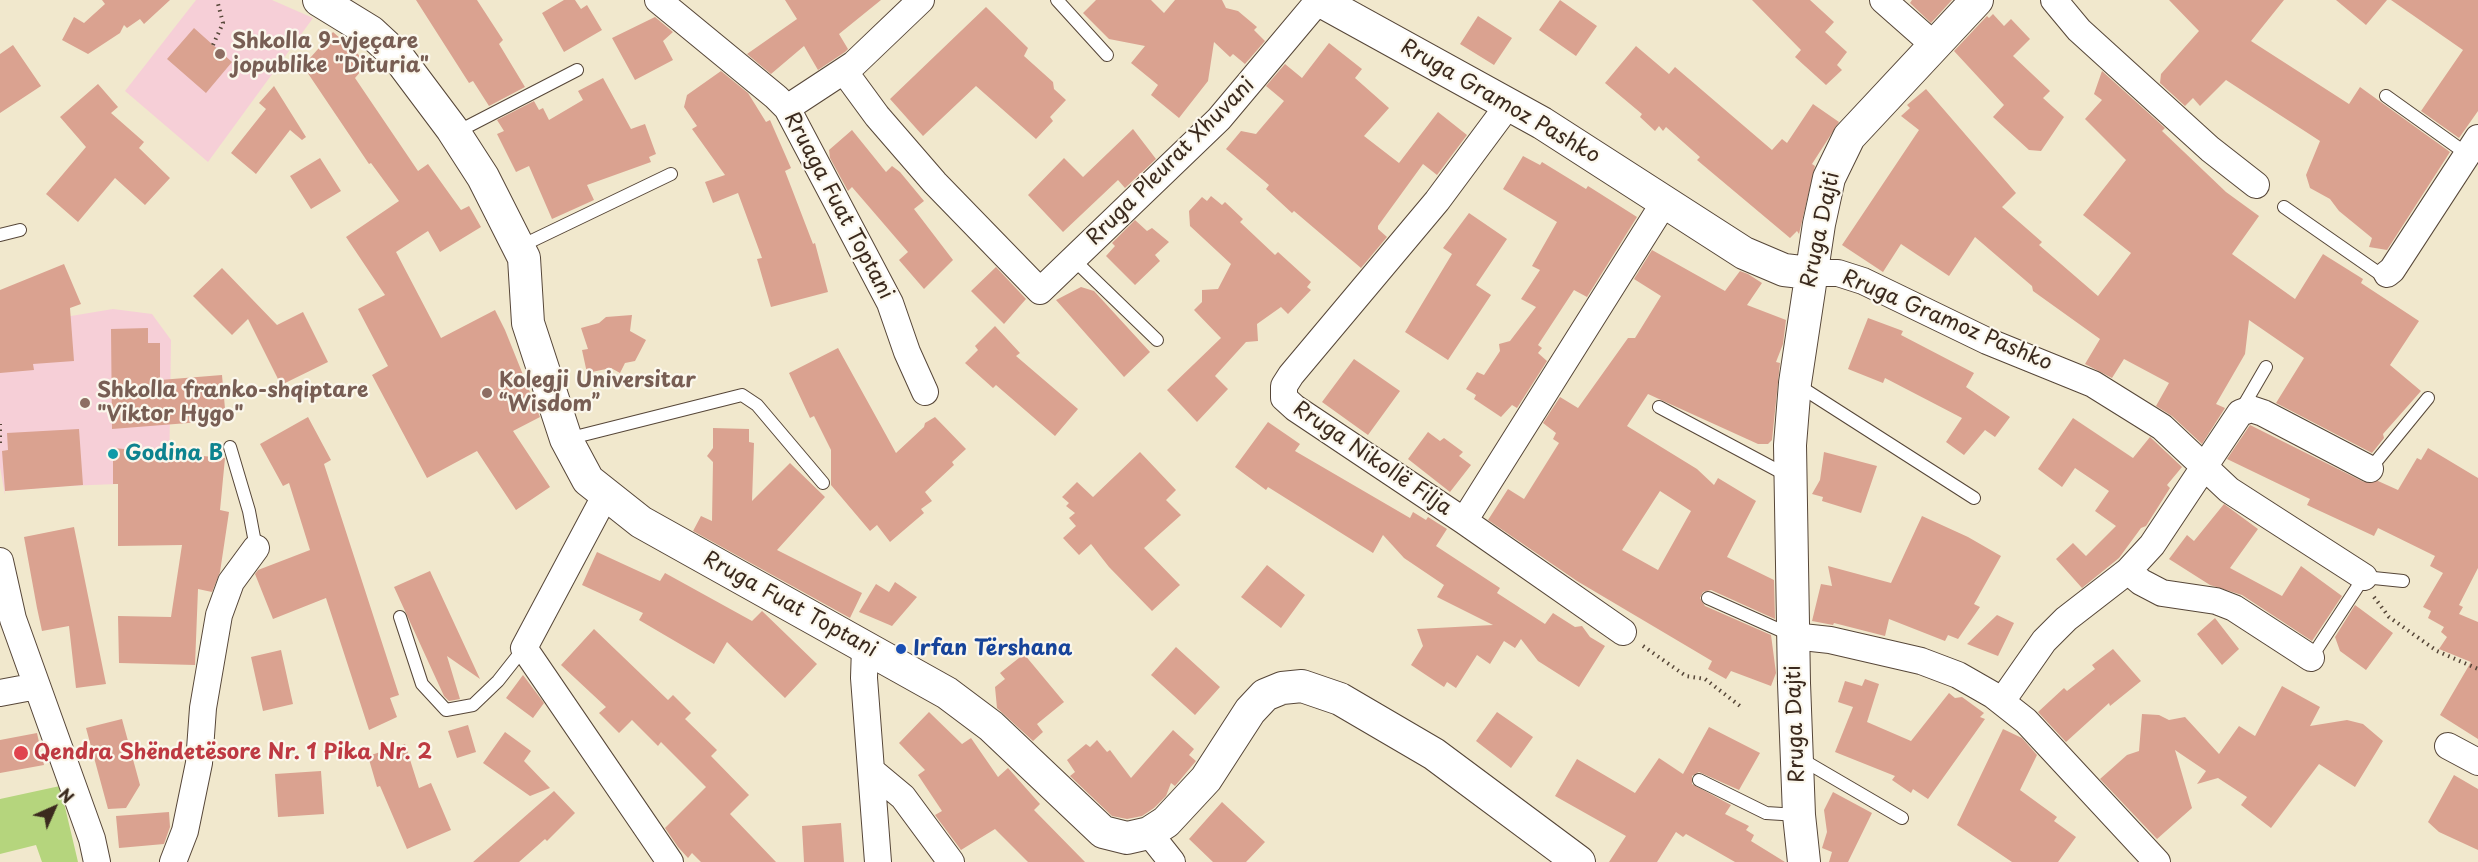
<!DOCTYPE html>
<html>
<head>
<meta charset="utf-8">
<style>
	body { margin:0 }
	#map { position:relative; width:2478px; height:862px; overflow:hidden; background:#f1e8cd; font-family:"Playpen Sans",sans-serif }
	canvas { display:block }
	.north { position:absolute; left:24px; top:778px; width:60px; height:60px; -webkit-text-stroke:4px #fbf7ec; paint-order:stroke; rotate:45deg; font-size:16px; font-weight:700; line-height:24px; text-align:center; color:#3b2a1e }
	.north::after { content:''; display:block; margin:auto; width:21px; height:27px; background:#3b2a1e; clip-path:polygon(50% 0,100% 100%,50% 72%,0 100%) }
</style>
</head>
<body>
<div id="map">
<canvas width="2478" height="862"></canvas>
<div class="north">N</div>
</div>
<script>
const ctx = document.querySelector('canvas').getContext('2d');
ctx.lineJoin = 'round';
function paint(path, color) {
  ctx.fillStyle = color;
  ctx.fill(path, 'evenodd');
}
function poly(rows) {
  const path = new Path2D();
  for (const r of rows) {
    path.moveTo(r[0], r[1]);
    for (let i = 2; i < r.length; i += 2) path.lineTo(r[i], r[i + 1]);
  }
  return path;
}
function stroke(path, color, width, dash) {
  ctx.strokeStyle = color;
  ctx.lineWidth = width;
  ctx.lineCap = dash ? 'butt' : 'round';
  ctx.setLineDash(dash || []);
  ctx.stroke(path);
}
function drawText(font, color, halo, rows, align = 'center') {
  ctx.font = font + ' "Playpen Sans",sans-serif';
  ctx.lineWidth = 4.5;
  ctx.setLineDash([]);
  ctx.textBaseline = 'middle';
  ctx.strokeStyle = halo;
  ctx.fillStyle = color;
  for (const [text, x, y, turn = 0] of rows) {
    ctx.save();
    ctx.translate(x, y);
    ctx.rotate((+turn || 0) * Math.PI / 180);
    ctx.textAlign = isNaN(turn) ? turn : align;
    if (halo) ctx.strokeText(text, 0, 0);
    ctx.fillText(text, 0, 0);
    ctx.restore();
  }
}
const built = poly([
	[196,0,272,0,313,18,208,162,125,91],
	[113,309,152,314,171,340,169,482,66,486,5,491,5,495,0,467,0,322,59,318]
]);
const green = poly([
	[60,786,78,862,42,862,36,845,0,854,0,799]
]);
const building = poly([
	[102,0,170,0,144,24,140,19,127,28,124,25,120,33,88,54,62,40,74,17,84,23,105,4],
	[416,0,477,0,503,40,499,44,525,87,489,106,473,81,469,83],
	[564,0,575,0,581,9,587,5,602,30,564,52,542,13],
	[785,0,881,0,839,34,848,49,845,52,818,70,804,46,771,74,747,54,797,19],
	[1096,0,1151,0,1164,13,1175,0,1222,0,1226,8,1238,11,1257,27,1254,30,1265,41,1245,64,1233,54,1230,57,1214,42,1208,81,1179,118,1151,95,1158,85,1131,63,1145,46,1109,39,1083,13],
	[1560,0,1597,26,1576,56,1539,30],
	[1752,0,1810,0,1834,22,1825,32,1847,52,1837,65,1842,70,1826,85,1795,57,1801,50],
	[1912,0,1952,0,1931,23,1910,3],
	[2169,0,2284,0,2251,41,2349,104,2360,87,2450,152,2387,250,2369,247,2372,238,2339,211,2330,199,2310,188,2306,175,2320,141,2226,80,2200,106,2193,98,2185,106,2160,83,2161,74,2199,31],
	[2336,0,2387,0,2366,25],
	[2391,0,2478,0,2478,111,2459,138,2421,111,2463,50],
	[986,7,1028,48,1024,56,1053,82,1054,89,1066,100,1050,117,1053,121,1036,139,976,86,923,136,890,99],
	[1993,14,2004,26,2011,19,2030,39,2013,56,2050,91,2043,98,2064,117,2041,151,2029,150,1993,117,2004,105,1954,51,1987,16,1989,18],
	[1478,16,1512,38,1494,65,1460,44],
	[655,17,673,32,663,41,673,60,635,80,612,38],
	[194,28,232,62,206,93,167,59],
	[333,32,368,63,355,78,418,171,428,164,461,210,469,206,481,227,440,252,428,231,396,252,441,338,495,310,505,330,540,417,513,431,550,487,516,510,477,451,427,478,372,375,388,366,358,309,385,295,346,237,399,201,371,163,369,164,303,66],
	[1329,43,1362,69,1355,78,1389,108,1364,136,1399,163,1438,112,1467,135,1437,175,1423,164,1378,226,1378,229,1387,237,1361,268,1294,211,1292,213,1266,189,1269,185,1226,149,1241,131,1256,134,1284,101,1266,86,1285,64,1302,78],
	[13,45,41,86,0,113,0,54],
	[1636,46,1669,74,1675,67,1772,150,1782,139,1787,143,1813,104,1839,122,1812,164,1815,166,1799,234,1797,231,1790,238,1697,160,1700,157,1666,127,1663,131,1659,126,1655,131,1640,117,1642,114,1605,83],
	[721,71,748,93,766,122,770,120,791,168,785,171,813,244,815,243,828,292,771,307,757,259,762,258,738,193,713,203,705,182,725,175,692,129,697,126,684,107,687,95],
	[2102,71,2165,128,2162,131,2226,192,2259,216,2232,254,2295,299,2323,254,2363,279,2361,283,2419,321,2390,365,2421,391,2383,434,2384,438,2372,453,2276,403,2304,358,2249,320,2245,354,2216,404,2225,408,2202,444,2172,416,2156,406,2169,383,2124,359,2112,378,2085,364,2100,339,2033,291,2032,286,1975,237,1949,276,1901,244,1883,272,1842,245,1919,130,1901,116,1910,108,1907,105,1926,89,2016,193,2002,207,2042,242,2039,245,2098,296,2131,253,2083,215,2126,160,2085,119,2102,100,2094,94],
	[603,78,631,129,645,124,656,154,649,157,651,162,587,185,594,200,552,219,529,166,516,172,497,134,504,131,497,120,534,101,539,110,543,108,549,120,583,100,578,91],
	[98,84,118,107,111,113,144,142,139,148,170,178,145,205,115,178,78,222,46,194,86,147,60,117],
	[274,86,306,137,302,140,290,130,256,174,231,153,266,109,259,103],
	[1133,129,1156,159,1125,188,1118,180,1063,232,1028,195,1064,158,1083,177],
	[852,130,886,172,892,166,900,172,924,201,914,209,953,260,924,289,899,260,908,252,852,187,848,191,830,158,829,150],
	[1523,156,1540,165,1542,162,1586,189,1588,186,1637,217,1587,297,1574,290,1538,345,1542,348,1538,353,1547,361,1517,408,1512,405,1501,417,1474,399,1476,395,1466,389,1477,372,1484,375,1500,351,1499,344,1510,341,1536,307,1521,299,1540,270,1532,266,1557,222,1503,189],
	[320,158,341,191,311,209,290,176],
	[1211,196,1222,205,1225,202,1243,219,1240,222,1275,255,1278,252,1311,282,1307,287,1311,290,1288,314,1281,307,1257,324,1258,341,1246,342,1215,376,1228,389,1197,422,1167,390,1221,338,1194,310,1202,302,1202,290,1218,289,1231,264,1190,226,1189,211,1202,197,1207,201],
	[1469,213,1507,239,1476,285,1491,295,1448,360,1405,332,1452,254,1443,248],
	[1135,220,1147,231,1152,228,1169,242,1155,255,1160,261,1135,285,1106,256,1115,246,1112,243],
	[1652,250,1725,291,1740,271,1748,274,1762,283,1747,305,1786,320,1783,344,1776,362,1780,363,1772,440,1768,444,1758,444,1648,394,1627,426,1697,469,1714,485,1718,478,1756,501,1727,557,1774,580,1775,619,1711,590,1703,592,1700,598,1705,606,1771,635,1776,673,1771,686,1731,671,1726,679,1708,669,1712,661,1577,581,1488,520,1508,489,1524,499,1559,443,1553,439,1556,433,1543,423,1560,397,1578,408,1628,338,1635,338,1661,296,1634,279],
	[1660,491,1691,511,1658,570,1622,550],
	[64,264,81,304,70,308,74,361,33,364,34,370,0,373,0,290],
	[996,267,1026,299,1004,324,971,291],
	[222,268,277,325,303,312,328,362,281,385,248,319,232,335,193,296],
	[1081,287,1094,291,1150,352,1124,377,1056,300],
	[632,315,630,331,646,340,635,361,625,363,620,373,611,368,587,373,582,350,588,349,581,328,599,323,606,317],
	[1868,318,1903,331,1901,335,1974,373,1966,387,2010,417,1995,437,1985,430,1964,455,1946,442,1962,418,1885,378,1883,383,1848,369],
	[995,326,1020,353,1016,356,1078,409,1055,436,996,385,993,388,965,363,978,350,975,346],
	[148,328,148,343,160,343,160,380,222,375,226,420,112,429,111,329],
	[838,348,896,453,924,427,925,423,935,417,966,449,952,462,954,465,925,492,932,501,921,509,924,513,890,542,877,525,870,531,831,485,831,450,814,416,810,418,789,373],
	[1354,359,1400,391,1368,435,1322,402],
	[308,417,331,460,324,464,399,695,390,698,397,717,369,730,326,598,273,619,255,574,258,570,310,550,289,483,283,486,260,444],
	[2073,418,2133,458,2150,437,2182,467,2167,485,2170,488,2146,526,2141,528,2119,558,2082,588,2056,559,2073,543,2086,556,2116,526,2095,511,2109,491,2075,468,2062,487,2038,469],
	[1268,422,1300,444,1295,451,1410,518,1413,512,1426,520,1428,517,1447,529,1436,546,1500,588,1497,593,1545,624,1553,613,1575,627,1582,626,1590,637,1605,646,1579,687,1538,661,1521,639,1515,648,1504,641,1490,664,1477,655,1456,688,1447,682,1444,687,1411,665,1423,646,1417,629,1493,625,1437,597,1444,585,1404,558,1383,535,1373,553,1268,487,1266,490,1235,467],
	[2250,425,2364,482,2378,481,2398,490,2417,458,2421,460,2428,448,2478,478,2478,568,2459,605,2463,607,2459,614,2478,622,2478,739,2440,715,2471,662,2439,649,2447,637,2441,632,2444,627,2428,618,2431,611,2423,607,2443,573,2430,566,2435,556,2378,528,2374,536,2307,505,2310,499,2227,459],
	[713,428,749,429,749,442,754,443,752,501,790,463,825,497,777,550,862,593,850,618,693,531,701,516,712,521,713,462,707,456,713,448],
	[79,429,83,485,5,491,2,451,8,450,7,433],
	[1428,432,1440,441,1444,438,1463,452,1459,456,1471,465,1450,492,1408,459],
	[113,448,225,458,220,510,229,512,220,572,212,592,198,589,195,665,119,663,118,616,171,617,182,545,118,546,118,484,113,484],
	[1140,452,1176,490,1166,500,1181,515,1144,548,1180,585,1152,611,1109,567,1091,544,1079,555,1063,538,1076,526,1069,518,1075,513,1066,506,1069,503,1062,497,1077,482,1093,497],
	[1824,452,1877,466,1861,513,1822,501,1823,497,1812,494,1820,480],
	[2224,504,2258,529,2230,568,2282,596,2301,566,2342,596,2312,641,2242,595,2210,585,2169,559,2187,535,2194,541],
	[1922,516,1968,537,2001,556,1974,604,1980,607,1958,639,1948,635,1945,641,1889,619,1885,636,1834,623,1833,625,1812,621,1821,584,1832,586,1828,566,1891,583],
	[74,527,106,684,76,688,69,626,42,631,37,608,24,537],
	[597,552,660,581,665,573,752,621,762,611,817,664,785,698,727,642,714,664,639,620,643,613,582,585],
	[1267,565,1305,595,1281,628,1241,597],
	[430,571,480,679,447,656,460,699,449,701,444,696,394,587],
	[895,582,917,597,892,626,859,612,876,584,889,592],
	[2355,605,2393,633,2366,670,2340,651,2335,637],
	[1997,615,2014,623,1998,656,1967,644],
	[2215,618,2239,649,2222,665,2197,634],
	[594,629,668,700,673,695,691,713,685,719,717,750,711,756,749,795,730,814,776,862,701,862,692,853,688,858,678,847,665,828,706,787,661,742,658,746,632,720,619,733,599,713,606,707,561,665],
	[1176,647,1220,687,1195,715,1151,675],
	[2113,649,2141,681,2110,706,2109,703,2066,742,2038,712,2064,688,2067,691,2095,669,2092,665],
	[281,650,293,704,263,711,251,657],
	[1024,654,1064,702,1037,724,1043,732,1033,741,997,708,995,687,1005,679,1000,673],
	[523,675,544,703,533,718,506,698],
	[1865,679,1879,684,1867,722,1911,741,1949,693,1955,698,1962,697,1984,713,1980,717,1985,719,1928,799,1913,789,1911,793,1892,780,1895,776,1835,752,1853,707,1838,702,1845,681,1862,686],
	[2282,686,2320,707,2310,726,2347,720,2363,724,2383,741,2355,787,2319,764,2271,828,2241,805,2247,797,2218,778,2197,784,2206,771,2175,750,2192,808,2157,839,2100,779,2127,755,2139,751,2142,714,2159,715,2169,720,2185,717,2219,754,2239,726,2255,736],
	[929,712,962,744,971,738,998,777,1008,768,1040,804,1034,810,1085,862,1028,862,995,829,961,850,935,815,942,811,918,775,925,770,899,743],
	[1497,712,1533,737,1511,768,1476,741],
	[122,719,140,785,126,808,108,809,86,728],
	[468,725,476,752,457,758,448,731],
	[1709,727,1760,753,1739,790,1699,772,1692,776,1692,784,1731,805,1725,814,1749,826,1746,830,1754,835,1751,841,1785,862,1735,862,1686,834,1683,837,1676,832,1657,862,1609,862,1626,836,1555,796,1577,759,1635,793,1659,758,1683,774],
	[2003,729,2022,738,2037,755,2020,790,2057,817,2054,821,2076,837,2058,862,2012,862,1957,825],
	[1173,730,1194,749,1189,755,1196,761,1175,786,1171,783,1166,796,1154,808,1142,816,1127,819,1112,816,1070,776,1075,772,1067,760,1086,744,1090,747,1097,740,1107,752,1110,750,1131,778],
	[505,732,531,751,524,761,550,788,530,796,483,763],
	[37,733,44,765,0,773,0,740],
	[405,744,419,788,431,783,451,830,407,849,380,786,377,787,368,756],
	[321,771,324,814,278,817,275,774],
	[2454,775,2478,789,2478,850,2439,832,2428,822],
	[554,791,575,813,547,841,545,839,519,862,473,862],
	[1833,792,1872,813,1848,862,1829,862,1832,852,1822,848,1827,832,1824,810],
	[1222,802,1265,842,1246,862,1213,862,1189,839],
	[169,812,170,827,164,844,119,848,116,816],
	[841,823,844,862,804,862,802,826]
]);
const path = poly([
	[213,45,223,23,217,0],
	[0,443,0,424],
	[2374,597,2389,617,2437,651,2478,669],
	[1643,646,1686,676,1705,679,1740,706]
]);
const service = poly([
	[1057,0,1107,55],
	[2386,96,2467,154],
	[455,133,577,70],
	[2284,207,2380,274,2387,274],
	[0,235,20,230],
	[519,247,671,174],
	[1073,259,1157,340],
	[1796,384,1974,498],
	[1659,407,1790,477],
	[2241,410,2266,367],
	[567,439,742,395,757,405,823,483],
	[230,447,249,511,256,548],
	[2370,469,2428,398],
	[1708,598,1791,635],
	[400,617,422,684,446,710,473,705,498,681,524,648],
	[2311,658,2364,577,2403,581],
	[1801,759,1902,818],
	[1699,780,1766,813,1798,815]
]);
const minor = poly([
	[658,0,776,97,787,108,890,303,907,352,925,392],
	[1883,0,1934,45],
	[2054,0,2079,30,2210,149,2256,185],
	[844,71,877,116,935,183,1040,291,1219,119,1319,0],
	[1509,104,1437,201,1291,375,1284,386,1284,398,1295,408,1464,521,1623,632],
	[787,108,854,64,921,0],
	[1810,273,1838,273,1863,281,1987,341,2093,384,2162,427,2229,490,2364,577],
	[2387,274,2392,270,2478,138],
	[605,496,524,648,670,862],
	[1464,521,1664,203],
	[0,561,13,619,92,839,97,862],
	[2128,571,2141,582,2162,593,2216,601,2234,608,2311,658],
	[1793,636,1830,640,1921,661,1958,675,1993,695,2026,721,2157,862],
	[865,647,864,678,878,862],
	[0,693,37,686],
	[2002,701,2044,641,2066,619,2128,571,2152,545,2240,413,2251,409,2263,413,2370,469],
	[2448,746,2478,762],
	[873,772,903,797,951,862],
	[1149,833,1172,862],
	[173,862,185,831,199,763,203,708,219,615,231,582,256,548]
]);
const tertiary = poly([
	[319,0,371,32,398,57,452,129,483,177,524,258,528,323,566,439,588,480,641,522,947,693,991,726,1103,832,1127,838,1149,833,1166,822,1206,779,1250,711,1265,695,1282,688,1302,686,1340,699,1434,754,1579,862],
	[1319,0,1542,123,1744,253,1784,270,1810,273],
	[1804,862,1799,815,1794,683,1790,445,1795,383,1819,224,1829,178,1849,137,1977,0]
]);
const markers = [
	[220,54,6,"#8d6e63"],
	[487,393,6,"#8d6e63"],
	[85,403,6,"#8d6e63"],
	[113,454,6,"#0f9aa8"],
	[901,649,6,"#1a4fb4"],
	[21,753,8,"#e0444e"]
];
const educationNames = [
	["Shkolla 9-vjeçare",232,42],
	["jopublike \"Dituria\"",232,66],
	["Kolegji Universitar",499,381],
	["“Wisdom”",499,405],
	["Shkolla franko-shqiptare",97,391],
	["\"Viktor Hygo\"",97,415]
];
const streetNames = [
	["Rruga Gramoz Pashko",1500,102,30],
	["Rruga Pleurat Xhuvani",1171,162,-45],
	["Rruaga Fuat Toptani",838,206,62],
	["Rruga Dajti",1821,230,-78],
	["Rruga Gramoz Pashko",1947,321,23],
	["Rruga Nikollë Filja",1372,459,34],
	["Rruga Fuat Toptani",790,605,29],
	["Rruga Dajti",1796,724,-92]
];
const cultureNames = [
	["Godina B",125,454]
];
const transitNames = [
	["Irfan Tërshana",913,649]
];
const healthNames = [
	["Qendra Shëndetësore Nr. 1 Pika Nr. 2",34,753]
];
paint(built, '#f6cfd7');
paint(green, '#b5d57d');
paint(building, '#daa290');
stroke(service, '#564638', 14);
stroke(minor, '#564638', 28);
stroke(tertiary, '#564638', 34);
stroke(path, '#564638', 4, [1.5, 4.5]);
stroke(service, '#fff', 12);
stroke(minor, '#fff', 26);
stroke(tertiary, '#fff', 32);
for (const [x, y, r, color] of markers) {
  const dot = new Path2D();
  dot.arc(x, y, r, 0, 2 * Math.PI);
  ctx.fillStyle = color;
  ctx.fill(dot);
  stroke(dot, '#fbf7ec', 2);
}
drawText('bold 21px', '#785e54', '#fbf7ec', educationNames, 'left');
drawText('21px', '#3b2a1e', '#fbf7ec', streetNames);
drawText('bold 21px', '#0d838f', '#fbf7ec', cultureNames, 'left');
drawText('bold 21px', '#164399', '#fbf7ec', transitNames, 'left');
drawText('bold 21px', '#be3a42', '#fbf7ec', healthNames, 'left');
</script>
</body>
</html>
